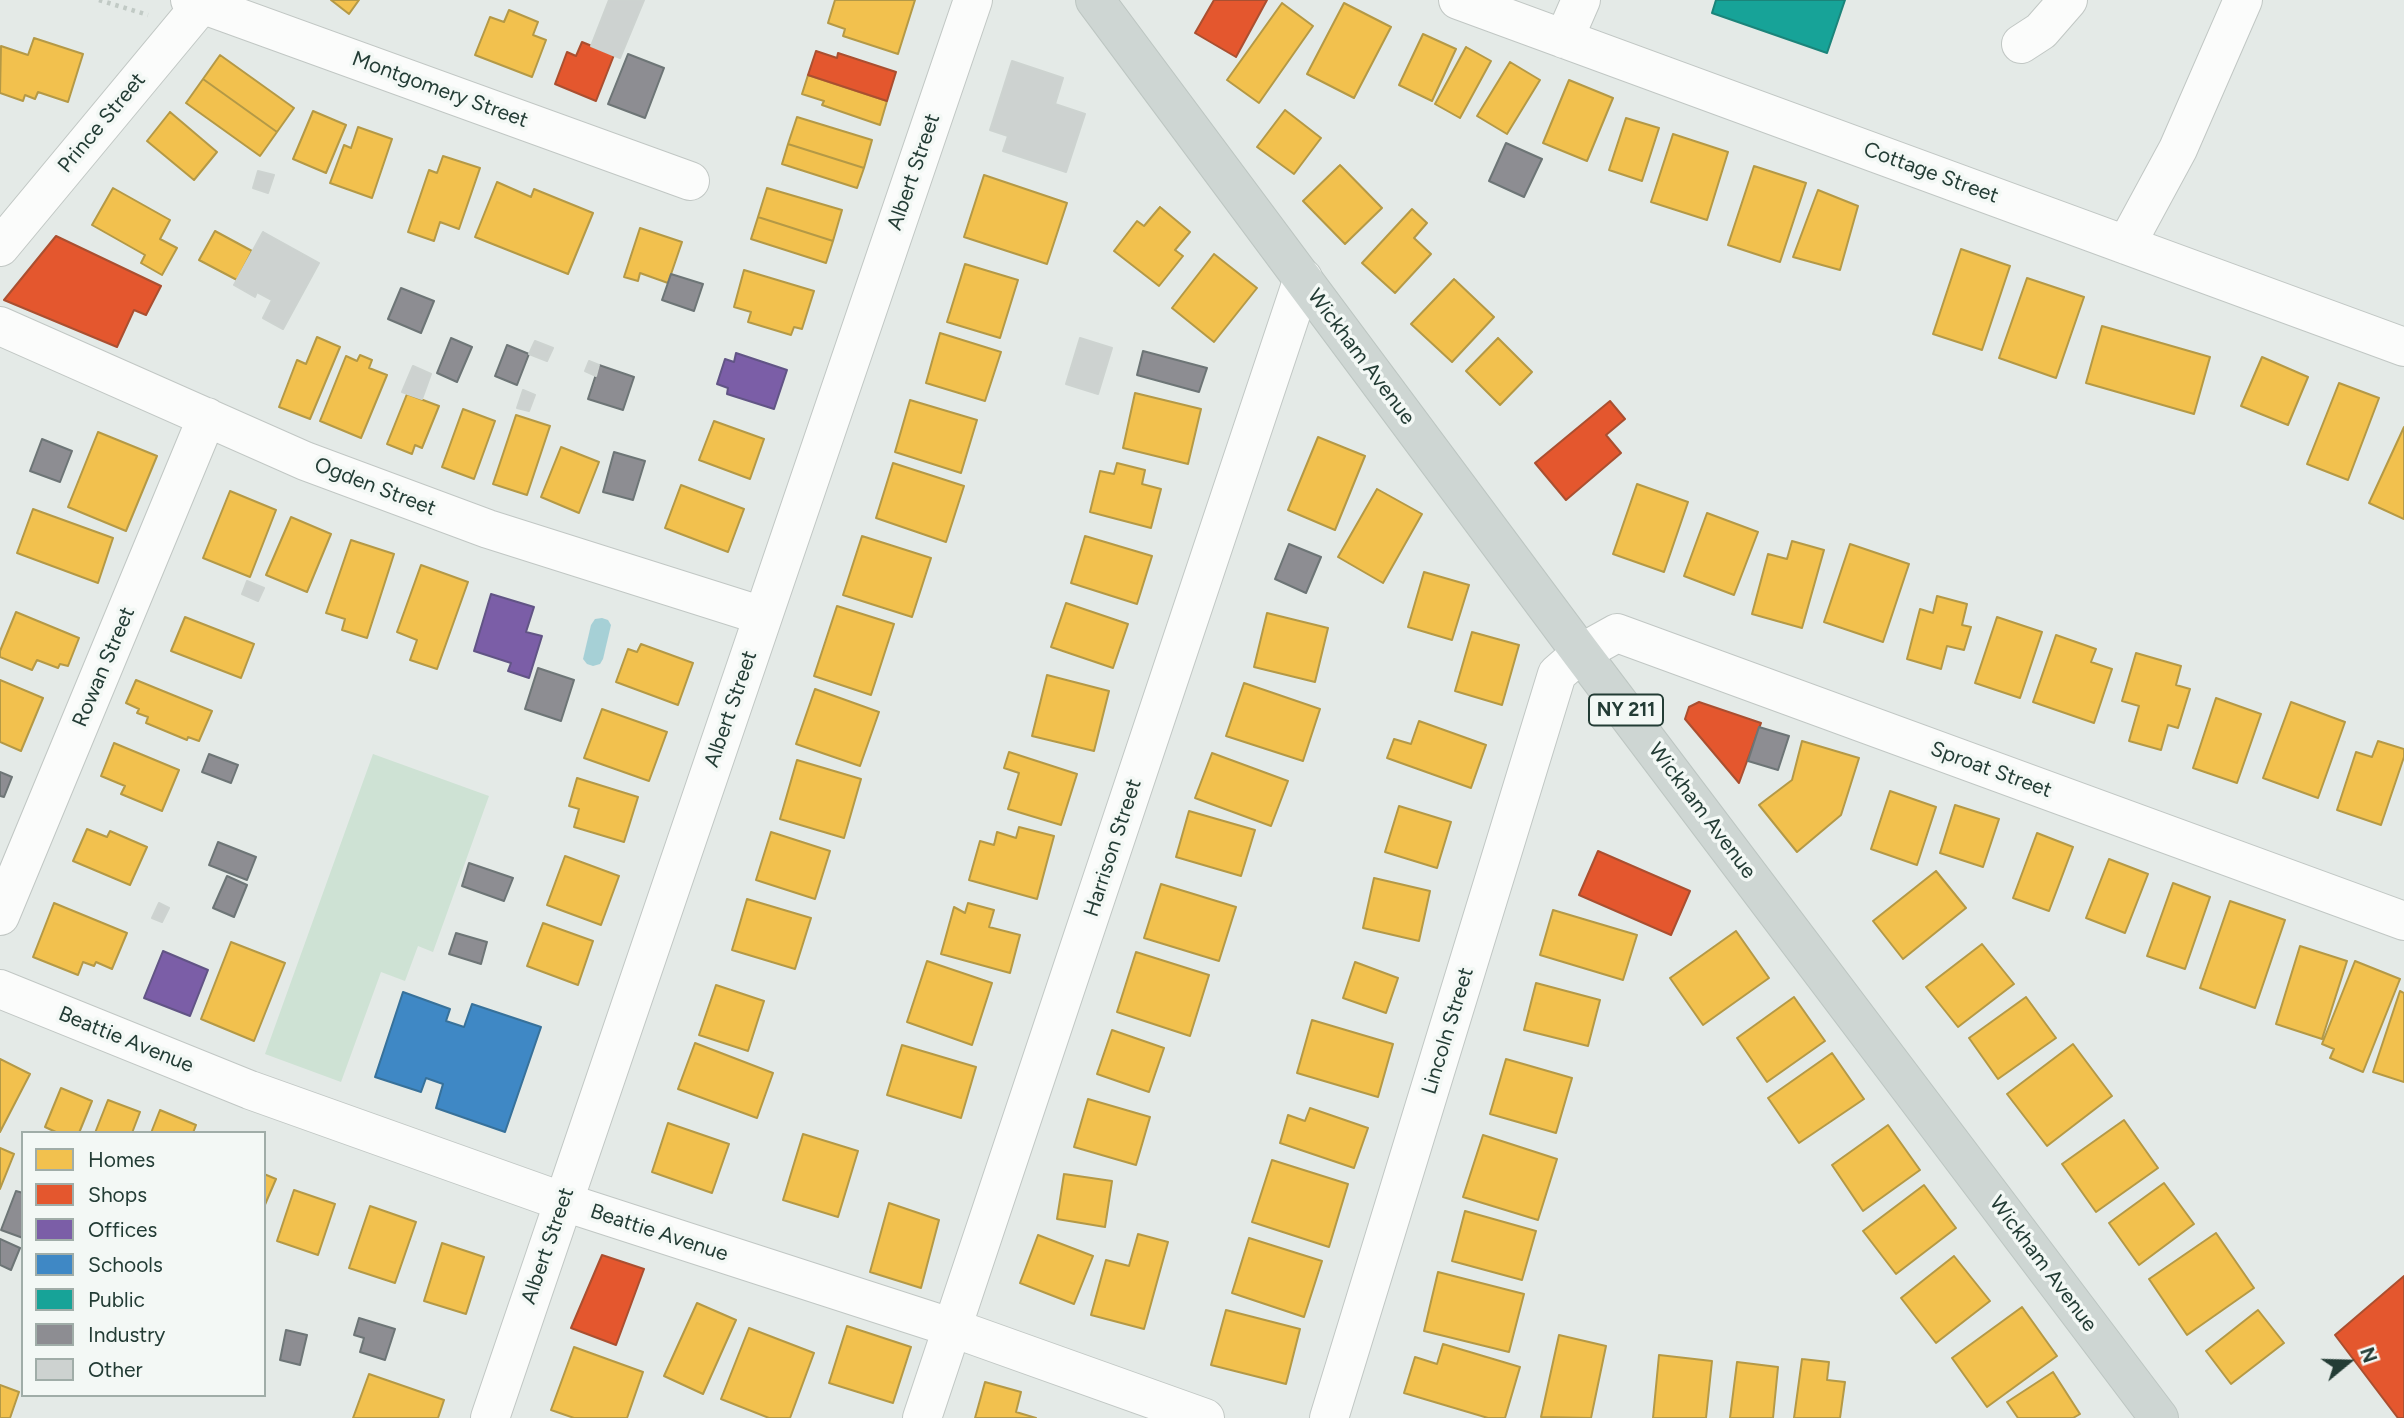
<!DOCTYPE html>
<html>
<head>
<meta charset="utf-8">
<style>
	body { margin:0 }
	#map { position:relative; width:2404px; height:1418px; overflow:hidden; background:#e4eae7; font-family:Figtree,sans-serif }
	canvas { display:block }
	.legend { position:absolute; left:21px; top:1131px; width:245px; height:266px; box-sizing:border-box; background:#f3f8f5; border:2px solid #a0ada8; margin:0; padding:9px 12px; list-style:none; font-size:21px; color:#233c35 }
	.legend li { display:flex; align-items:center; gap:14px; height:35px }
	.legend b { width:35px; border:2px solid #a0ada8 }
	.north { position:absolute; left:2313px; top:1327px; width:70px; height:70px; -webkit-text-stroke:5px #f3f8f5; paint-order:stroke; rotate:71deg; font-size:19px; font-weight:700; line-height:28px; text-align:center; color:#233c35 }
	.north::after { content:''; display:block; margin:auto; width:24px; height:32px; background:#233c35; clip-path:polygon(50% 0,100% 100%,50% 72%,0 100%) }
</style>
</head>
<body>
<div id="map">
<canvas width="2404" height="1418"></canvas>
<ul class="legend">
<li><b style="height:19px;background:#f2c14e"></b>Homes</li>
<li><b style="height:19px;background:#e4572e"></b>Shops</li>
<li><b style="height:19px;background:#7b5ea7"></b>Offices</li>
<li><b style="height:19px;background:#3f88c5"></b>Schools</li>
<li><b style="height:19px;background:#17a398"></b>Public</li>
<li><b style="height:19px;background:#8d8d92"></b>Industry</li>
<li><b style="height:19px;background:#cdd2d0"></b>Other</li>
</ul>
<div class="north">N</div>
</div>
<script>
const ctx = document.querySelector('canvas').getContext('2d');
ctx.lineJoin = 'round';
function paint(path, color) {
  ctx.fillStyle = color;
  ctx.fill(path, 'evenodd');
}
function poly(rows) {
  const path = new Path2D();
  for (const r of rows) {
    path.moveTo(r[0], r[1]);
    for (let i = 2; i < r.length; i += 2) path.lineTo(r[i], r[i + 1]);
  }
  return path;
}
function stroke(path, color, width, dash) {
  ctx.strokeStyle = color;
  ctx.lineWidth = width;
  ctx.lineCap = dash ? 'butt' : 'round';
  ctx.setLineDash(dash || []);
  ctx.stroke(path);
}
function drawText(font, color, halo, rows, align = 'center') {
  ctx.font = font + ' Figtree,sans-serif';
  ctx.lineWidth = 7;
  ctx.setLineDash([]);
  ctx.textBaseline = 'middle';
  ctx.strokeStyle = halo;
  ctx.fillStyle = color;
  for (const [text, x, y, turn = 0] of rows) {
    ctx.save();
    ctx.translate(x, y);
    ctx.rotate((+turn || 0) * Math.PI / 180);
    ctx.textAlign = isNaN(turn) ? turn : align;
    if (halo) ctx.strokeText(text, 0, 0);
    ctx.fillText(text, 0, 0);
    ctx.restore();
  }
}
const green = poly([
	[373,754,489,796,433,952,418,946,405,981,381,972,341,1082,265,1054]
]);
const water = poly([
	[602,618,608,620,611,625,603,659,600,664,593,666,587,664,583,659,591,625,595,619]
]);
const homes = poly([
	[331,0,359,0,349,14,331,0],
	[835,0,915,0,898,54,843,36,845,29,828,23,835,0],
	[1282,3,1313,26,1259,103,1227,80,1282,3],
	[1344,3,1391,27,1354,98,1307,74,1344,3],
	[509,10,538,22,533,35,546,40,532,77,475,55,490,17,504,22,509,10],
	[1423,34,1456,49,1432,101,1399,85,1423,34],
	[34,38,83,54,68,102,38,92,35,99,25,95,23,101,0,93,1,46,28,55,34,38],
	[1466,47,1491,61,1460,118,1435,104,1466,47],
	[220,55,294,108,277,132,203,79,220,55],
	[1510,62,1540,80,1507,134,1477,116,1510,62],
	[808,75,887,101,880,125,822,105,824,101,802,94,808,75],
	[203,79,277,132,260,156,186,103,203,79],
	[1569,80,1613,98,1587,161,1543,143,1569,80],
	[1285,110,1321,138,1294,174,1257,147,1285,110],
	[313,111,346,125,326,173,293,159,313,111],
	[170,112,217,152,194,180,147,141,170,112],
	[797,117,872,140,864,168,788,144,797,117],
	[1626,118,1659,128,1642,181,1609,170,1626,118],
	[358,127,392,139,372,198,330,183,344,145,351,148,358,127],
	[1673,134,1728,152,1707,220,1651,202,1673,134],
	[788,144,864,168,857,188,782,164,788,144],
	[443,156,480,168,459,229,440,222,434,241,408,232,429,170,437,173,443,156],
	[1340,165,1382,208,1345,244,1303,201,1340,165],
	[1754,166,1806,183,1780,262,1728,245,1754,166],
	[984,175,1067,203,1047,264,964,237,984,175],
	[497,182,531,197,534,189,593,213,568,274,475,237,497,182],
	[113,188,170,220,160,239,177,248,162,275,141,263,145,255,92,225,113,188],
	[767,188,842,210,833,241,758,217,767,188],
	[1818,190,1858,206,1840,270,1793,257,1818,190],
	[1160,207,1190,232,1175,250,1183,256,1159,286,1114,251,1137,221,1144,226,1160,207],
	[1412,209,1427,223,1414,238,1431,254,1395,293,1362,263,1412,209],
	[758,217,833,241,826,263,751,239,758,217],
	[640,228,682,242,668,283,640,273,638,281,624,277,640,228],
	[215,231,252,251,237,280,199,260,215,231],
	[1961,249,2010,266,1982,350,1933,334,1961,249],
	[1214,254,1257,288,1214,342,1172,308,1214,254],
	[965,264,1018,280,1000,338,947,322,965,264],
	[744,270,814,291,802,329,794,327,791,335,748,322,751,312,734,307,744,270],
	[2027,278,2084,297,2056,378,1999,358,2027,278],
	[1454,279,1494,317,1452,362,1411,324,1454,279],
	[2102,326,2210,357,2194,414,2086,383,2102,326],
	[940,333,1001,352,985,401,926,383,940,333],
	[317,337,340,347,310,419,279,407,297,360,306,364,317,337],
	[1498,338,1532,372,1500,405,1466,371,1498,338],
	[360,355,372,360,369,368,387,375,361,438,320,421,346,356,357,361,360,355],
	[2262,357,2308,377,2288,425,2241,406,2262,357],
	[2339,383,2379,398,2348,480,2307,464,2339,383],
	[1135,393,1201,409,1188,464,1123,448,1135,393],
	[407,394,439,406,422,448,415,445,412,454,387,444,407,394],
	[910,400,977,420,961,473,895,452,910,400],
	[463,409,495,421,474,479,442,467,463,409],
	[516,415,550,426,527,495,493,484,516,415],
	[714,421,764,439,750,479,699,460,714,421],
	[2404,427,2404,519,2369,503,2404,427],
	[98,432,157,456,126,531,68,507,98,432],
	[1318,437,1365,456,1335,530,1288,510,1318,437],
	[561,447,599,462,579,513,541,497,561,447],
	[893,463,964,486,946,542,876,518,893,463],
	[1117,463,1145,470,1142,484,1161,489,1151,528,1090,512,1100,471,1114,474,1117,463],
	[1637,484,1688,502,1664,572,1613,554,1637,484],
	[681,485,744,509,728,552,665,528,681,485],
	[1377,489,1422,514,1383,583,1338,557,1377,489],
	[230,491,276,510,250,577,203,558,230,491],
	[33,509,113,538,98,583,17,553,33,509],
	[1707,513,1758,532,1734,595,1684,576,1707,513],
	[291,517,331,534,307,592,266,575,291,517],
	[862,536,931,558,912,617,843,595,862,536],
	[1085,536,1152,556,1137,604,1071,583,1085,536],
	[351,540,394,554,367,638,342,630,345,619,326,613,351,540],
	[1792,541,1824,550,1802,628,1752,614,1768,554,1787,559,1792,541],
	[1850,544,1909,564,1883,642,1824,622,1850,544],
	[421,565,468,582,437,669,410,660,417,640,397,632,421,565],
	[1424,572,1469,585,1452,640,1408,627,1424,572],
	[1937,596,1967,604,1962,625,1971,627,1964,650,1947,646,1941,669,1907,659,1920,609,1933,613,1937,596],
	[1066,603,1128,624,1113,668,1051,647,1066,603],
	[837,606,894,624,871,695,814,676,837,606],
	[16,612,79,638,68,666,60,664,58,668,37,660,32,670,0,657,0,651,16,612],
	[1267,613,1328,628,1315,682,1254,667,1267,613],
	[185,617,254,644,241,678,171,651,185,617],
	[1997,617,2042,632,2020,698,1975,683,1997,617],
	[1472,632,1519,645,1502,705,1455,691,1472,632],
	[2056,635,2096,649,2091,662,2112,669,2094,723,2033,702,2056,635],
	[641,644,693,663,678,705,616,682,628,649,637,652,641,644],
	[2136,653,2181,666,2176,685,2190,689,2178,728,2168,725,2161,750,2129,741,2139,706,2122,701,2136,653],
	[1047,675,1109,691,1094,751,1032,736,1047,675],
	[0,680,43,698,21,751,0,742,0,680],
	[136,680,212,711,199,741,188,737,187,740,146,723,148,717,137,713,139,709,126,703,136,680],
	[1244,683,1320,709,1303,761,1226,736,1244,683],
	[815,689,879,712,860,766,796,744,815,689],
	[2216,698,2261,714,2237,783,2193,768,2216,698],
	[2291,702,2345,722,2318,798,2263,778,2291,702],
	[602,709,667,732,649,781,584,758,602,709],
	[1419,721,1486,745,1471,788,1387,758,1394,739,1411,744,1419,721],
	[1802,741,1859,758,1841,815,1797,852,1759,805,1792,780,1802,741],
	[2378,741,2404,749,2404,757,2381,825,2337,810,2356,752,2372,757,2378,741],
	[114,743,179,770,162,811,121,794,125,786,101,776,114,743],
	[1009,752,1077,774,1061,825,1008,809,1019,773,1004,768,1009,752],
	[1212,753,1288,781,1271,826,1195,798,1212,753],
	[797,760,861,779,844,838,780,819,797,760],
	[577,778,638,797,624,842,574,827,579,809,569,806,577,778],
	[1890,791,1936,807,1917,865,1871,849,1890,791],
	[1955,805,1999,819,1983,867,1940,853,1955,805],
	[1399,806,1451,822,1437,868,1385,852,1399,806],
	[1189,811,1255,830,1241,876,1176,857,1189,811],
	[1019,827,1054,836,1037,899,969,880,980,841,994,845,997,832,1016,838,1019,827],
	[87,829,107,837,110,831,147,847,130,885,73,861,87,829],
	[771,832,830,851,815,899,756,880,771,832],
	[2037,833,2073,847,2049,911,2013,898,2037,833],
	[565,856,619,876,601,925,547,905,565,856],
	[2109,859,2148,874,2125,933,2086,918,2109,859],
	[1936,871,1966,908,1903,959,1873,921,1936,871],
	[1374,878,1430,891,1419,941,1363,928,1374,878],
	[2173,883,2210,897,2185,969,2147,956,2173,883],
	[1161,884,1236,907,1219,961,1144,938,1161,884],
	[747,899,811,918,795,969,732,950,747,899],
	[2230,901,2285,920,2255,1008,2200,988,2230,901],
	[54,903,127,933,112,969,96,962,94,966,83,962,78,975,33,957,54,903],
	[968,903,994,910,989,927,1020,935,1010,973,941,954,954,907,965,913,968,903],
	[1553,910,1637,935,1623,980,1540,955,1553,910],
	[543,923,593,941,578,985,527,966,543,923],
	[1736,931,1769,978,1703,1025,1670,978,1736,931],
	[231,942,285,963,254,1041,201,1019,231,942],
	[1982,944,2014,984,1958,1027,1926,987,1982,944],
	[2300,946,2347,961,2322,1039,2276,1024,2300,946],
	[1136,952,1209,975,1190,1036,1117,1012,1136,952],
	[927,961,992,983,972,1045,907,1022,927,961],
	[2355,961,2400,979,2363,1072,2330,1058,2334,1049,2322,1044,2355,961],
	[1355,962,1398,978,1386,1013,1343,998,1355,962],
	[1536,983,1600,1000,1588,1046,1524,1030,1536,983],
	[716,985,764,1001,748,1051,699,1035,716,985],
	[2400,991,2404,993,2404,1082,2373,1072,2400,991],
	[1794,997,1825,1041,1767,1082,1737,1038,1794,997],
	[2026,997,2056,1038,1998,1079,1969,1038,2026,997],
	[1312,1020,1393,1044,1378,1097,1297,1073,1312,1020],
	[1112,1030,1164,1048,1149,1092,1097,1074,1112,1030],
	[695,1043,773,1073,757,1118,678,1089,695,1043],
	[2073,1044,2112,1096,2047,1146,2007,1094,2073,1044],
	[902,1045,976,1067,961,1118,887,1095,902,1045],
	[1832,1053,1864,1099,1799,1143,1768,1098,1832,1053],
	[0,1059,30,1074,0,1132,0,1059],
	[1506,1059,1572,1078,1556,1133,1490,1114,1506,1059],
	[61,1088,92,1101,79,1133,58,1133,45,1127,61,1088],
	[1088,1099,1150,1117,1136,1165,1074,1147,1088,1099],
	[108,1100,140,1112,132,1133,95,1133,108,1100],
	[1310,1108,1368,1128,1354,1168,1280,1143,1288,1115,1305,1121,1310,1108],
	[160,1110,196,1125,193,1133,151,1133,160,1110],
	[2124,1120,2158,1168,2096,1212,2062,1164,2124,1120],
	[668,1123,729,1144,712,1193,652,1172,668,1123],
	[1888,1125,1920,1170,1863,1211,1832,1165,1888,1125],
	[803,1134,858,1151,838,1217,783,1200,803,1134],
	[1483,1135,1557,1159,1538,1220,1463,1197,1483,1135],
	[0,1148,14,1154,0,1189,0,1148],
	[1272,1160,1348,1184,1329,1247,1252,1222,1272,1160],
	[264,1174,276,1179,264,1207,264,1174],
	[1064,1174,1112,1181,1105,1227,1057,1219,1064,1174],
	[2164,1183,2194,1224,2139,1265,2109,1223,2164,1183],
	[1924,1185,1956,1228,1896,1274,1863,1231,1924,1185],
	[294,1190,335,1204,318,1255,277,1241,294,1190],
	[889,1203,939,1220,921,1288,870,1272,889,1203],
	[370,1206,416,1222,395,1283,349,1268,370,1206],
	[1465,1211,1536,1231,1522,1280,1452,1261,1465,1211],
	[2216,1233,2254,1288,2187,1335,2149,1279,2216,1233],
	[1138,1234,1168,1242,1144,1329,1091,1315,1106,1260,1129,1266,1138,1234],
	[1038,1235,1093,1256,1074,1304,1020,1283,1038,1235],
	[1249,1238,1322,1261,1304,1317,1232,1293,1249,1238],
	[442,1243,484,1257,466,1314,424,1301,442,1243],
	[1954,1256,1990,1301,1936,1343,1901,1298,1954,1256],
	[1438,1272,1524,1294,1509,1352,1424,1331,1438,1272],
	[697,1303,736,1320,703,1394,664,1376,697,1303],
	[2022,1307,2057,1356,1987,1407,1952,1358,2022,1307],
	[1226,1310,1300,1329,1286,1384,1211,1365,1226,1310],
	[2258,1310,2284,1343,2231,1384,2206,1351,2258,1310],
	[847,1326,911,1347,893,1403,829,1383,847,1326],
	[749,1328,814,1353,790,1418,769,1418,721,1399,749,1328],
	[1559,1335,1606,1346,1591,1418,1541,1417,1559,1335],
	[1443,1344,1520,1367,1505,1418,1488,1418,1404,1393,1415,1357,1437,1364,1443,1344],
	[574,1347,643,1372,627,1418,574,1418,551,1410,574,1347],
	[1659,1355,1712,1361,1706,1418,1653,1418,1659,1355],
	[1802,1359,1829,1362,1827,1380,1845,1382,1840,1418,1794,1418,1802,1359],
	[1737,1362,1778,1367,1773,1418,1730,1418,1737,1362],
	[2053,1372,2080,1414,2073,1418,2018,1418,2007,1402,2053,1372],
	[369,1374,444,1400,438,1418,353,1418,369,1374],
	[985,1382,1021,1392,1016,1412,1036,1418,975,1418,985,1382],
	[0,1385,19,1392,10,1418,0,1418,0,1385]
]);
const shops = poly([
	[1214,0,1267,0,1236,57,1195,33,1214,0],
	[582,42,614,55,596,101,555,84,567,52,576,56,582,42],
	[816,51,837,58,838,53,896,72,887,101,808,75,816,51],
	[56,236,161,286,146,315,134,310,117,347,4,300,56,236],
	[1610,401,1625,419,1606,435,1621,453,1566,500,1535,463,1610,401],
	[1699,702,1761,723,1739,783,1685,719,1689,707,1699,702],
	[1598,851,1690,891,1671,935,1579,895,1598,851],
	[602,1255,644,1269,616,1345,571,1328,602,1255],
	[2404,1276,2404,1418,2398,1418,2335,1335,2404,1276]
]);
const offices = poly([
	[736,353,787,370,774,409,727,394,728,388,717,384,725,359,734,362,736,353],
	[491,594,534,607,526,632,542,636,529,678,508,671,511,663,474,651,491,594],
	[163,951,208,970,190,1016,144,998,163,951]
]);
const schools = poly([
	[403,992,450,1009,446,1021,464,1027,472,1004,541,1027,505,1132,436,1108,443,1084,426,1078,421,1092,375,1077,403,992]
]);
const public = poly([
	[1716,0,1845,0,1827,53,1712,13,1716,0]
]);
const industry = poly([
	[628,54,664,68,645,118,608,104,628,54],
	[1506,143,1542,159,1524,197,1489,181,1506,143],
	[671,274,703,284,694,311,662,300,671,274],
	[401,288,434,301,421,333,388,319,401,288],
	[451,338,472,347,457,382,437,373,451,338],
	[507,345,529,354,517,385,495,376,507,345],
	[1143,351,1207,368,1199,392,1137,375,1143,351],
	[599,365,634,377,623,410,588,399,599,365],
	[42,439,72,451,60,482,30,471,42,439],
	[614,452,645,461,633,500,603,492,614,452],
	[1289,544,1321,557,1306,593,1275,579,1289,544],
	[538,668,574,680,561,721,525,709,538,668],
	[1759,727,1789,736,1778,770,1748,761,1759,727],
	[209,754,238,765,231,783,202,772,209,754],
	[0,772,12,777,4,797,0,796,0,772],
	[218,842,256,857,247,880,209,865,218,842],
	[469,863,513,878,504,901,462,886,469,863],
	[227,876,247,885,234,917,213,908,227,876],
	[456,933,487,942,481,964,449,954,456,933],
	[16,1191,23,1193,23,1238,1,1230,16,1191],
	[0,1239,20,1248,11,1270,0,1265,0,1239],
	[359,1318,395,1329,385,1360,360,1352,364,1338,354,1335,359,1318],
	[286,1330,307,1335,300,1365,280,1360,286,1330]
]);
const building = poly([
	[609,0,644,0,620,58,591,46,609,0],
	[1012,61,1063,78,1055,104,1085,114,1066,172,1003,151,1008,136,990,130,1012,61],
	[258,171,274,175,268,193,253,188,258,171],
	[263,232,319,263,283,329,263,318,272,300,257,292,255,297,234,285,263,232],
	[1080,338,1112,348,1098,394,1066,384,1080,338],
	[535,341,553,348,547,361,529,354,535,341],
	[589,361,599,365,596,376,585,371,589,361],
	[413,366,431,374,422,399,402,392,413,366],
	[523,390,535,395,529,411,517,408,523,390],
	[247,581,264,588,258,601,242,594,247,581],
	[159,903,169,908,162,922,152,918,159,903]
]);
const path = poly([
	[99,0,148,15]
]);
const minor = poly([
	[190,0,690,181],
	[1458,0,2404,347],
	[1564,39,1581,0],
	[2021,44,2041,31,2068,0],
	[2126,245,2178,149,2243,0],
	[0,247,205,0],
	[0,326,305,461,488,529,763,616],
	[0,916,207,417],
	[0,989,250,1090,564,1202,953,1328,1205,1418],
	[490,1418,973,0],
	[922,1418,1303,278],
	[1329,1418,1557,674,1581,653,1617,633,2404,921]
]);
const major = poly([
	[1095,0,1581,653,2159,1418]
]);
const shields = [
	[1626,710,74]
];
const shieldNames = [
	["NY 211",1626,710]
];
const streetNames = [
	["Montgomery Street",440,90,20],
	["Prince Street",102,123,-50],
	["Albert Street",914,172,-71],
	["Cottage Street",1931,173,20],
	["Wickham Avenue",1361,357,53],
	["Ogden Street",375,487,21],
	["Rowan Street",104,667,-67],
	["Albert Street",731,709,-71],
	["Sproat Street",1991,770,20],
	["Wickham Avenue",1702,811,53],
	["Harrison Street",1113,848,-72],
	["Lincoln Street",1448,1031,-73],
	["Beattie Avenue",126,1040,22],
	["Beattie Avenue",659,1233,18],
	["Albert Street",548,1246,-71],
	["Wickham Avenue",2043,1264,53]
];
paint(green, '#cee2d4');
paint(water, '#a6d0d6');
paint(homes, '#f2c14e');
stroke(homes, '#b49946', 2);
paint(shops, '#e4572e');
stroke(shops, '#aa4f30', 2);
paint(offices, '#7b5ea7');
stroke(offices, '#615485', 2);
paint(schools, '#3f88c5');
stroke(schools, '#37719a', 2);
paint(public, '#17a398');
stroke(public, '#1b847a', 2);
paint(industry, '#8d8d92');
stroke(industry, '#6d7576', 2);
paint(building, '#cdd2d0');
stroke(building, '#cdd3d0', 2);
stroke(minor, '#c1c7c4', 40);
stroke(major, '#bdc6c2', 40);
stroke(path, '#c1cac5', 4.5, [3.5, 5]);
stroke(minor, '#fbfcfb', 38);
stroke(major, '#ced6d3', 38);
for (const [x, y, w] of shields) {
  const box = new Path2D();
  box.roundRect(x - w / 2, y - 15.5, w, 31, 5);
  ctx.fillStyle = '#f3f8f5';
  ctx.fill(box);
  stroke(box, '#233c35', 2);
}
drawText('bold 19px', '#233c35', null, shieldNames);
drawText('21px', '#233c35', '#f3f8f5', streetNames);
</script>
</body>
</html>
